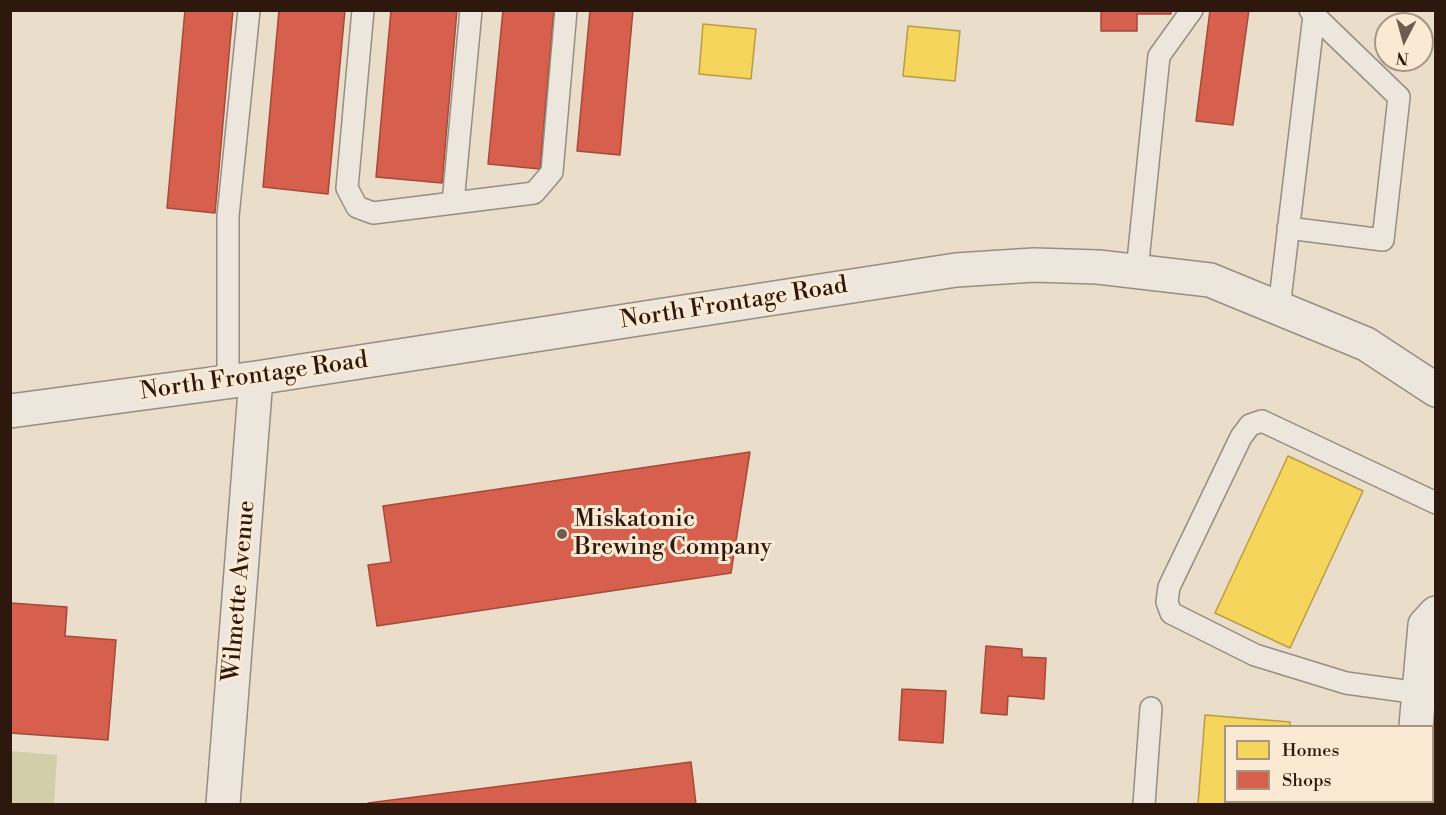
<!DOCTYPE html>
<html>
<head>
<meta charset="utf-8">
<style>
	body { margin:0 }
	#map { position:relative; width:1446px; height:815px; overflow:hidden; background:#eaddca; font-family:"Libre Bodoni",serif }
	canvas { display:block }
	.frame { position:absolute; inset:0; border:12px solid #2e170c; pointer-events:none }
	.legend { position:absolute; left:1224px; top:725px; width:210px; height:78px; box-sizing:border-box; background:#faead4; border:2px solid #a89684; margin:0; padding:8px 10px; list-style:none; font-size:18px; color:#2e170c }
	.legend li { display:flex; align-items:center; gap:12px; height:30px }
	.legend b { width:30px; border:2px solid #a89684 }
	.north { position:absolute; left:1374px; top:12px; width:60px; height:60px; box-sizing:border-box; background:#faead4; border:2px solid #a89684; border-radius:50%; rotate:186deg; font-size:16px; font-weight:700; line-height:24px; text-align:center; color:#2e170c }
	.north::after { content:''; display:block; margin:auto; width:21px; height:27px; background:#705c4e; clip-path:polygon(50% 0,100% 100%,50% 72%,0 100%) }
</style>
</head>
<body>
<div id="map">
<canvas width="1446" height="815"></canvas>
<div class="frame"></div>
<ul class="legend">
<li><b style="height:16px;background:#f6d55c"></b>Homes</li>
<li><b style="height:16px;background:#d6604d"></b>Shops</li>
</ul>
<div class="north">N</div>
</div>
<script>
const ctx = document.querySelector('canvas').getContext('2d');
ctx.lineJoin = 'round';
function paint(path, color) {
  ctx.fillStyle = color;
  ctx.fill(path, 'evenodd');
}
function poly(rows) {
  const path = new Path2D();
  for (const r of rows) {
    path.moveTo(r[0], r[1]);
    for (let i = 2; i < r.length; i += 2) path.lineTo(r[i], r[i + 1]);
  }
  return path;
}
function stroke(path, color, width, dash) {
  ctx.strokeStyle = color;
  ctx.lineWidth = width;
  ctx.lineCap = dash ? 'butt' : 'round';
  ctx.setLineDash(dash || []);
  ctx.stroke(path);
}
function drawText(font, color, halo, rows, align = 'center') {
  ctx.font = font + ' "Libre Bodoni",serif';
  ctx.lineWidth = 6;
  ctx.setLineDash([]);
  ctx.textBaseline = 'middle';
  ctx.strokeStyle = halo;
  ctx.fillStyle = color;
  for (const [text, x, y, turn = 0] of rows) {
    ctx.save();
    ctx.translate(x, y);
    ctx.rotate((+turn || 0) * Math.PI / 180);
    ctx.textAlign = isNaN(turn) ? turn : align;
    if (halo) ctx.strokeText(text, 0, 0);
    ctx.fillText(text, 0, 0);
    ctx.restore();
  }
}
const green = poly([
	[11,751,57,755,54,804,11,804]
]);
const homes = poly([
	[703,24,756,29,751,79,699,74,703,24],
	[908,26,960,31,955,81,903,76,908,26],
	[1288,456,1363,491,1290,648,1215,613,1288,456],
	[1205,715,1290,722,1290,726,1226,726,1226,802,1284,802,1283,804,1198,804,1205,715]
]);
const shops = poly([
	[185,10,233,10,215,213,167,208,185,10],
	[279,10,345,10,328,194,263,187,279,10],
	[391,10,457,10,442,183,376,177,391,10],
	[503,10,554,10,540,169,488,164,503,10],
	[590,10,633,10,620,155,577,151,590,10],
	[1101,10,1171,10,1171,14,1137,14,1137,31,1101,31,1101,10],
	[1210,10,1249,10,1233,125,1196,121,1210,10],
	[750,452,731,573,377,626,368,565,391,562,383,506,750,452],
	[11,603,67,607,65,636,116,640,108,740,10,733,11,603],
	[986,646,1022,649,1022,657,1046,658,1044,699,1008,696,1007,715,981,713,986,646],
	[902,689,946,691,943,743,899,740,902,689],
	[691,762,696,804,369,804,368,803,691,762]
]);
const service = poly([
	[363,10,347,188,357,207,373,213,534,193,552,172,566,10],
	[453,203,471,10],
	[1288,228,1383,240,1399,97,1314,15],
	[1137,271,1159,56,1192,10],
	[1279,308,1314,15,1310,10],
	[228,381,228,216,249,10],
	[1419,693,1346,683,1255,655,1171,613,1167,602,1169,587,1241,437,1250,425,1262,421,1436,503],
	[1144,804,1151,708]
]);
const minor = poly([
	[10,411,256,378,956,270,1034,265,1098,267,1210,280,1366,344,1436,390],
	[1416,726,1425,625,1436,613],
	[223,804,256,378],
	[1409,804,1409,802]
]);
const markers = [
	[562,534,6,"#705c4e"]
];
const streetNames = [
	["North Frontage Road",734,304,-9],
	["North Frontage Road",254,377,-8],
	["Wilmette Avenue",240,591,-85]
];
const poiNames = [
	["Miskatonic",574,520],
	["Brewing Company",574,548]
];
paint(green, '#d2ceaa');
paint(homes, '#f6d55c');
stroke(homes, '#ba9c44', 1.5);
paint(shops, '#d6604d');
stroke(shops, '#a44a3a', 1.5);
stroke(service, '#978d81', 24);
stroke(minor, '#978d81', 36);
stroke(service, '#ede6dd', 21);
stroke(minor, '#ede6dd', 33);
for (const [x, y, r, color] of markers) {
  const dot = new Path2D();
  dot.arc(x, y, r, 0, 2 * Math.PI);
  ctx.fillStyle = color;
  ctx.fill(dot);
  stroke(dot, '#faead4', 2);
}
drawText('24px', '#2e170c', '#faead4', streetNames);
drawText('24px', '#2e170c', '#faead4', poiNames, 'left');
</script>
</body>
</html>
